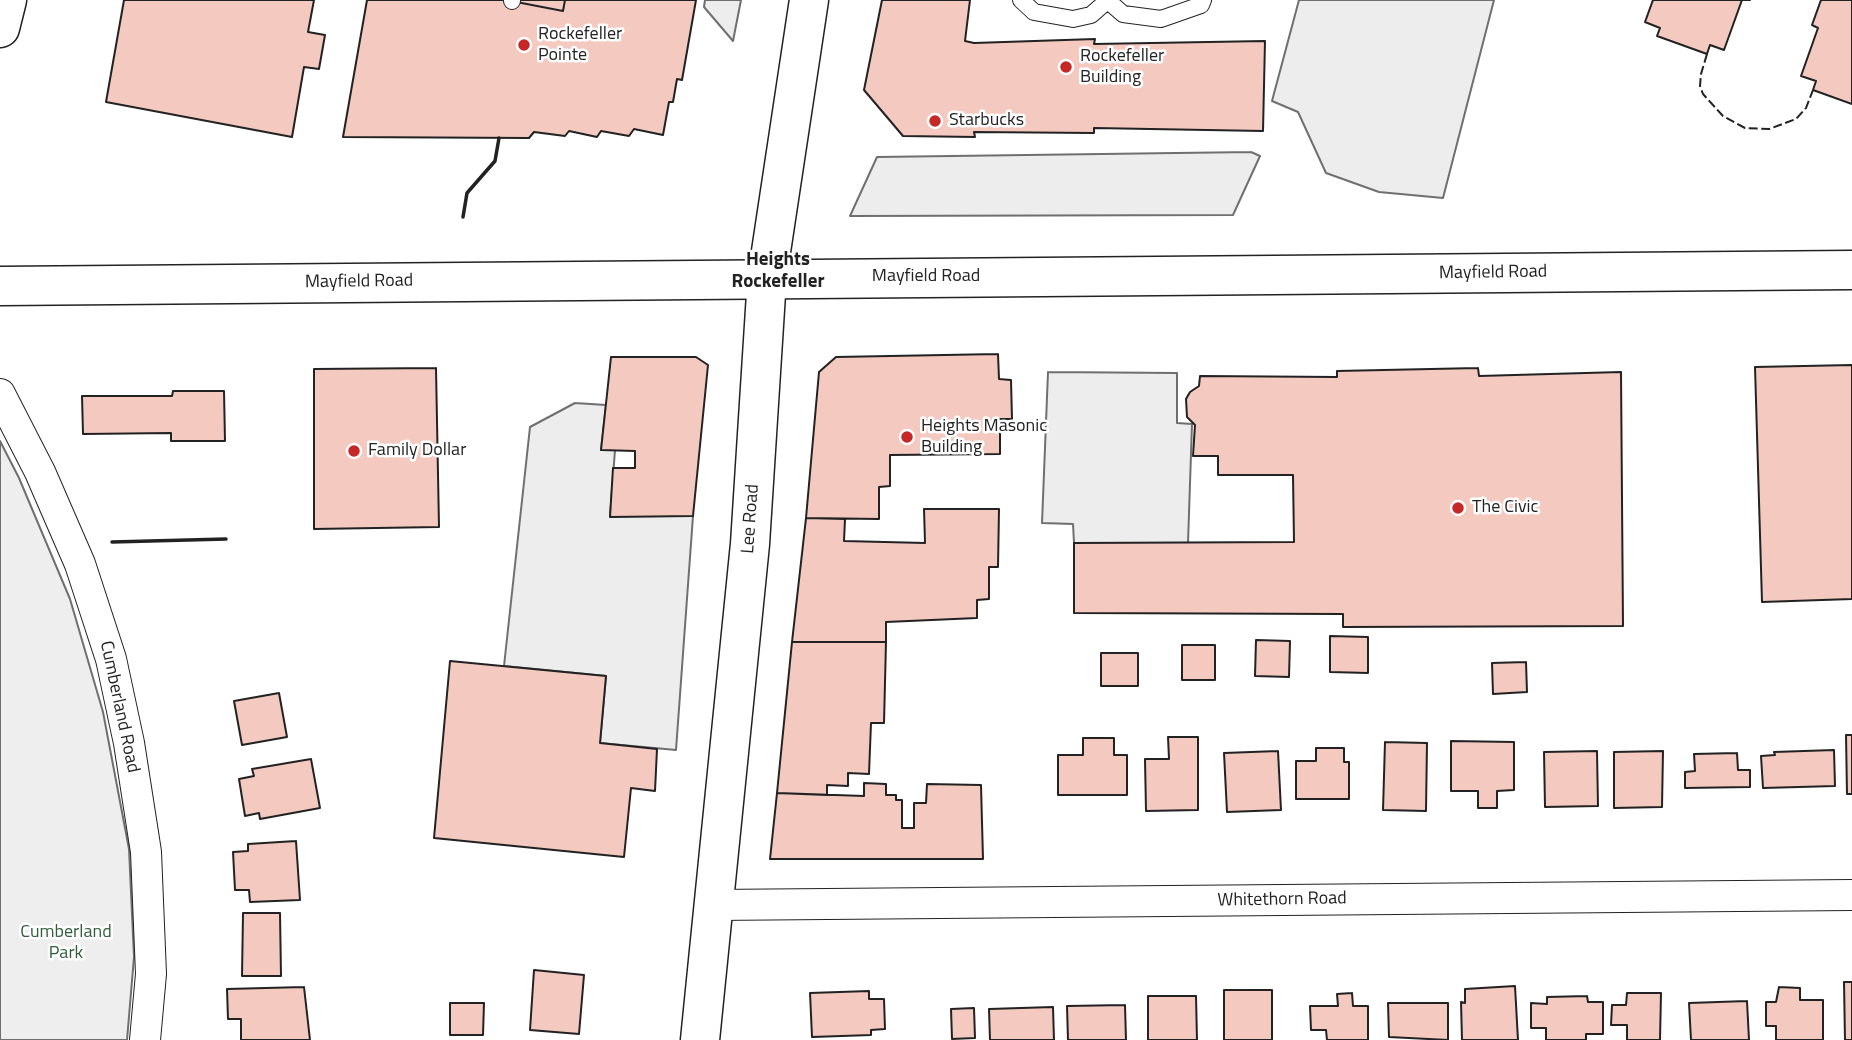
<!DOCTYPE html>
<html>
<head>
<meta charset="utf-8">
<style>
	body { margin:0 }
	canvas { display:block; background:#fff }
</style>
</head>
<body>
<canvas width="1852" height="1040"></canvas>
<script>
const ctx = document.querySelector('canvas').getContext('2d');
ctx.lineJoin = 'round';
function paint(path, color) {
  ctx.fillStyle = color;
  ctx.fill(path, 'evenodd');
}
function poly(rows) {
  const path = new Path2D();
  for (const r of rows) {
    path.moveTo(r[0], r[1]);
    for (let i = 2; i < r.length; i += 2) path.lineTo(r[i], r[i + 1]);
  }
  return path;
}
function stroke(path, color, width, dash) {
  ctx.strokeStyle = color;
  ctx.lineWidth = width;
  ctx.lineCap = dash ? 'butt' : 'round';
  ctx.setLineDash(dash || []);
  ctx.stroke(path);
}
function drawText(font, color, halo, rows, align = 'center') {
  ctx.font = font + ' "Titillium Web",sans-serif';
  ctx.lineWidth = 5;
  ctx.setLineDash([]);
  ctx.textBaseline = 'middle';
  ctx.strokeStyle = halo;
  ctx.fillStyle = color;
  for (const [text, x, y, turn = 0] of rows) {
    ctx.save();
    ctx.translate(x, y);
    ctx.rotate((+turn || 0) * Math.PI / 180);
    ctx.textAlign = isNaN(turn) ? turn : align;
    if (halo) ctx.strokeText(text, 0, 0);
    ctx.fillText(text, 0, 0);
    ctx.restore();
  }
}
const green = poly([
	[0,441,19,478,70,599,103,712,129,849,134,957,127,1040,0,1040,0,441]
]);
const parking = poly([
	[705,0,741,0,733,41,704,7,705,0],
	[1299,0,1494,0,1443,198,1379,192,1326,173,1298,112,1272,101,1299,0],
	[1251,152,1260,156,1233,215,850,216,877,157,1251,152],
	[1048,372,1177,373,1177,423,1192,424,1188,543,1074,543,1073,524,1042,523,1048,372],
	[575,403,606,405,601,450,615,450,610,516,693,516,676,750,600,743,606,676,504,666,530,427,575,403]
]);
const building = poly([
	[124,0,314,0,308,32,325,35,319,69,304,67,292,137,106,102,124,0],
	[367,0,506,0,563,11,565,0,696,0,682,80,677,79,673,102,669,102,663,135,634,129,629,136,601,131,597,137,569,131,565,136,534,132,529,138,343,137,367,0],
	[506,0,565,0,563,11,506,0],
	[882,0,970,0,965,41,974,43,1095,39,1094,44,1265,41,1263,131,1094,128,1094,133,974,132,975,137,903,136,864,90,882,0],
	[1653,0,1750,0,1742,0,1724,50,1710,45,1707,54,1657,36,1660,28,1645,22,1653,0],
	[1821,0,1852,0,1852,104,1813,90,1816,81,1801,76,1818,28,1812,25,1821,0],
	[998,354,999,379,1011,380,1012,419,1000,419,1000,454,890,455,890,486,879,487,879,519,806,518,819,372,836,357,998,354],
	[611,357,696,357,708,365,693,516,610,517,613,468,635,468,635,451,601,450,611,357],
	[1852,365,1852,599,1762,602,1755,367,1852,365],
	[436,368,439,527,314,529,314,369,436,368],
	[1478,368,1479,376,1621,372,1623,626,1343,627,1343,614,1074,613,1074,543,1294,542,1293,475,1218,475,1218,456,1193,456,1195,425,1187,417,1186,399,1190,392,1199,386,1200,376,1337,377,1337,371,1478,368],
	[173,391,224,391,225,441,171,441,171,433,83,434,82,396,172,396,173,391],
	[924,509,999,509,998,567,989,567,989,599,977,600,977,618,886,622,886,642,792,642,806,518,845,519,844,541,925,543,924,509],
	[1330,636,1368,637,1368,673,1330,672,1330,636],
	[1256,640,1290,641,1289,677,1255,676,1256,640],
	[792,642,886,642,884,723,871,723,869,774,848,773,848,786,827,785,827,795,777,793,792,642],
	[1182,645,1215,645,1215,680,1182,680,1182,645],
	[1101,653,1138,653,1138,686,1101,686,1101,653],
	[450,661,606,676,600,743,657,749,655,791,631,788,624,857,434,838,450,661],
	[1526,662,1527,692,1493,694,1492,663,1526,662],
	[279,693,287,737,242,745,234,701,279,693],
	[1846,735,1852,735,1852,794,1847,794,1846,735],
	[1168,737,1198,737,1198,810,1146,811,1145,759,1169,759,1168,737],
	[1083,738,1114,738,1114,755,1127,755,1127,795,1058,795,1058,755,1083,755,1083,738],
	[1451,741,1514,742,1514,790,1497,791,1497,808,1478,808,1478,791,1451,791,1451,741],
	[1385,742,1427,743,1426,811,1383,810,1385,742],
	[1316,748,1344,748,1344,762,1349,762,1349,799,1296,799,1296,761,1316,761,1316,748],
	[1834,750,1835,786,1763,788,1761,756,1775,755,1774,752,1834,750],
	[1278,751,1281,810,1227,812,1224,753,1278,751],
	[1597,751,1598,806,1545,807,1544,752,1597,751],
	[1663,751,1662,807,1614,808,1614,752,1663,751],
	[1737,753,1738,770,1750,770,1750,787,1685,788,1685,772,1695,771,1694,754,1737,753],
	[311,759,320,808,260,819,259,813,245,816,239,779,254,776,252,769,311,759],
	[864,783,886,784,886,795,896,795,896,800,902,800,902,828,914,828,914,803,926,803,927,784,981,785,983,859,770,859,777,793,864,796,864,783],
	[296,841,300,900,250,902,249,890,235,890,233,852,248,851,248,844,296,841],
	[243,913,280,913,281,976,242,976,243,913],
	[534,970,584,975,579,1034,530,1030,534,970],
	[1844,982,1852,982,1852,1040,1845,1040,1844,982],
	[1515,986,1518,1040,1462,1040,1461,1002,1465,1003,1465,989,1515,986],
	[304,987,310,1040,241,1040,241,1019,228,1019,227,989,304,987],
	[1779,987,1800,988,1800,1000,1823,1000,1823,1040,1776,1040,1776,1026,1766,1026,1766,1002,1776,1002,1779,987],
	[1224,990,1272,990,1272,1040,1224,1040,1224,990],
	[869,991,869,999,884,999,885,1029,871,1030,871,1035,812,1037,810,993,869,991],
	[1352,993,1353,1006,1368,1006,1368,1040,1327,1040,1326,1030,1311,1030,1310,1006,1338,1006,1337,994,1352,993],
	[1627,993,1661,993,1660,1040,1627,1040,1627,1025,1611,1025,1612,1005,1626,1005,1627,993],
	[1148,996,1196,996,1197,1040,1148,1040,1148,996],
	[1587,996,1588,1002,1603,1002,1603,1034,1586,1034,1586,1040,1546,1040,1546,1028,1531,1028,1531,1003,1547,1004,1547,997,1587,996],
	[1747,1001,1749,1040,1691,1040,1689,1003,1747,1001],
	[450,1003,484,1003,483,1035,450,1035,450,1003],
	[1388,1003,1448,1003,1448,1040,1389,1037,1388,1003],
	[1125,1005,1126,1040,1068,1040,1067,1006,1125,1005],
	[1053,1007,1054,1040,990,1040,989,1009,1053,1007],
	[974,1008,975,1038,952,1039,951,1009,974,1008]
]);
const service = poly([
	[1021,0,1034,12,1073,19,1091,15,1107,1],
	[1107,0,1123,14,1161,19,1201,5,1203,0],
	[512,1,512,0]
]);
const minor = poly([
	[0,394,40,472,80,564,111,659,129,743,146,852,151,974,145,1040],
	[713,905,1852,895]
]);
const tertiary = poly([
	[767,278,809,0]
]);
const secondary = poly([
	[0,28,7,0],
	[700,1040,750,544,767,278]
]);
const primary = poly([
	[0,286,1852,270]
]);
const fence = poly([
	[1707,54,1701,74,1700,86,1703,94,1723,116,1745,128,1769,129,1796,119,1806,108,1813,90]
]);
const wall = poly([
	[463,217,467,193,495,161,499,138],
	[112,542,226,539]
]);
const markers = [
	[524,45,7,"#c62828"],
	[1066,67,7,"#c62828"],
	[935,121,7,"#c62828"],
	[907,437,7,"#c62828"],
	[354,451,7,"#c62828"],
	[1458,508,7,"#c62828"]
];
const poiNames = [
	["Rockefeller",538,35],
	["Pointe",538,56],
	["Rockefeller",1080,57],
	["Building",1080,78],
	["Starbucks",949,121],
	["Heights Masonic",921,427],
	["Building",921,448],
	["Family Dollar",368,451],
	["The Civic",1472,508]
];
const streetNames = [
	["Mayfield Road",1493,273,-1],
	["Mayfield Road",926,277],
	["Mayfield Road",359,282,-1],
	["Lee Road",751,519,-86],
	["Cumberland Road",119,707,78],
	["Whitethorn Road",1282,900,-1]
];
const parkNames = [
	["Cumberland",66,933],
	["Park",66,954]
];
const neighbourhoodNames = [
	["Heights",778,260],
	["Rockefeller",778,282]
];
paint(green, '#eee');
stroke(green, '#6f6f6f', 2);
paint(parking, '#ededed');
stroke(parking, '#6f6f6f', 2);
paint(building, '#f3c9c0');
stroke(building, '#222', 2);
stroke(service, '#222', 18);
stroke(minor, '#222', 32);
stroke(tertiary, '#222', 41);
stroke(secondary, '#222', 41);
stroke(primary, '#222', 41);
stroke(service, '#fff', 16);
stroke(minor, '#fff', 30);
stroke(tertiary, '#fff', 38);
stroke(secondary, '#fff', 38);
stroke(primary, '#fff', 38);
stroke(fence, '#222', 2, [9, 3.5]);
stroke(wall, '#222', 3.5);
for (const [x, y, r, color] of markers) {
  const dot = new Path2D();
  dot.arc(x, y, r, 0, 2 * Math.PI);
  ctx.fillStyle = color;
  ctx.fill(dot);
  stroke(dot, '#fff', 2.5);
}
drawText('18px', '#222', '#fff', poiNames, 'left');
drawText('18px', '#222', '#fff', streetNames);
drawText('18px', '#2f5e38', '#fff', parkNames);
drawText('bold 19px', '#222', '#fff', neighbourhoodNames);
</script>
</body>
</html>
